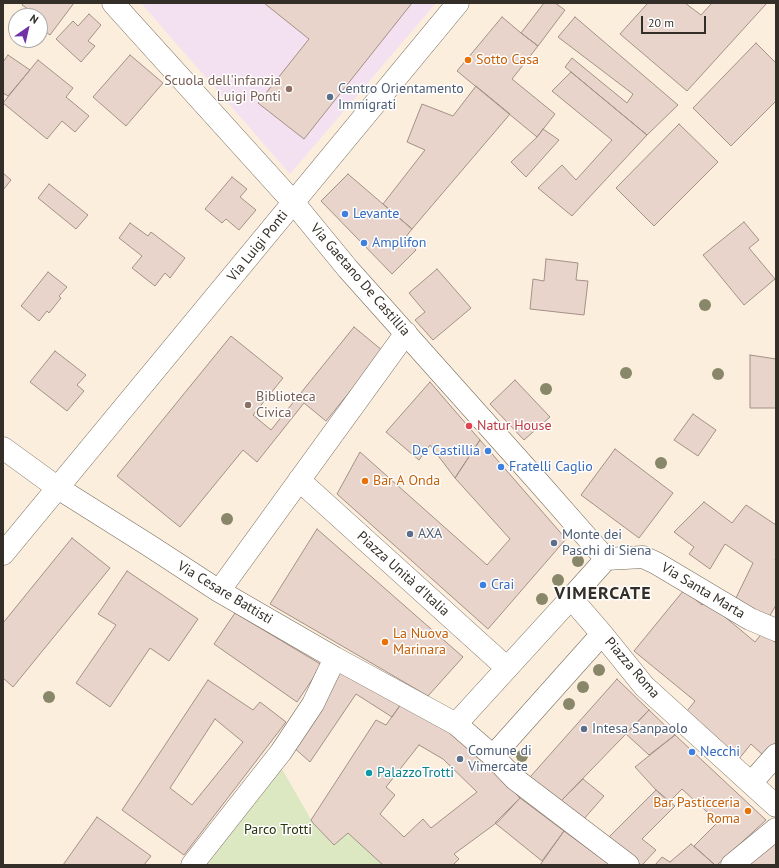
<!DOCTYPE html>
<html>
<head>
<meta charset="utf-8">
<style>
	body { margin:0 }
	#map { position:relative; width:779px; height:868px; overflow:hidden; background:#fceedd; font-family:"PT Sans",sans-serif }
	canvas { display:block }
	.frame { position:absolute; inset:0; border:4px solid #332e27; pointer-events:none }
	.north { position:absolute; left:8px; top:8px; width:40px; height:40px; box-sizing:border-box; background:#fff; border:1px solid #adaba9; border-radius:50%; rotate:34deg; font-size:11px; font-weight:700; line-height:16px; text-align:center; color:#332e27 }
	.north::after { content:''; display:block; margin:auto; width:14px; height:18px; background:#7132a7; clip-path:polygon(50% 0,100% 100%,50% 72%,0 100%) }
	.scale { position:absolute; left:641px; top:16px; width:65px; height:18px; box-sizing:border-box; border:2px solid #332e27; border-top:0; padding-left:5px; font-size:12px; line-height:14px; white-space:nowrap; color:#332e27; -webkit-text-stroke:3px #fff; paint-order:stroke }
</style>
</head>
<body>
<div id="map">
<canvas width="779" height="868"></canvas>
<div class="frame"></div>
<div class="north">N</div>
<div class="scale">20 m</div>
</div>
<script>
const ctx = document.querySelector('canvas').getContext('2d');
ctx.lineJoin = 'round';
function paint(path, color) {
  ctx.fillStyle = color;
  ctx.fill(path, 'evenodd');
}
function poly(rows) {
  const path = new Path2D();
  for (const r of rows) {
    path.moveTo(r[0], r[1]);
    for (let i = 2; i < r.length; i += 2) path.lineTo(r[i], r[i + 1]);
  }
  return path;
}
function stroke(path, color, width, dash) {
  ctx.strokeStyle = color;
  ctx.lineWidth = width;
  ctx.lineCap = dash ? 'butt' : 'round';
  ctx.setLineDash(dash || []);
  ctx.stroke(path);
}
function drawText(font, color, halo, rows, align = 'center') {
  ctx.font = font + ' "PT Sans",sans-serif';
  ctx.lineWidth = 3;
  ctx.setLineDash([]);
  ctx.textBaseline = 'middle';
  ctx.strokeStyle = halo;
  ctx.fillStyle = color;
  for (const [text, x, y, turn = 0] of rows) {
    ctx.save();
    ctx.translate(x, y);
    ctx.rotate((+turn || 0) * Math.PI / 180);
    ctx.textAlign = isNaN(turn) ? turn : align;
    if (halo) ctx.strokeText(text, 0, 0);
    ctx.fillText(text, 0, 0);
    ctx.restore();
  }
}
const education = poly([
	[141,3,436,3,290,174]
]);
const green = poly([
	[282,769,313,823,334,845,348,833,383,865,207,865]
]);
const building = poly([
	[23,3,74,3,50,35,40,28,40,16,32,16,34,13,22,5,23,3],
	[264,3,412,3,304,139,258,103,309,39,264,3],
	[544,3,555,3,565,10,538,46,521,33,544,3],
	[648,3,685,3,701,15,712,3,767,3,687,91,620,34,648,3],
	[89,14,101,25,88,41,95,46,81,62,56,39,73,21,78,26,89,14],
	[502,17,521,33,538,46,512,79,555,114,537,137,457,71,502,17],
	[575,17,678,105,647,135,565,67,572,58,627,103,633,94,558,37,575,17],
	[756,43,776,63,776,101,731,146,693,108,756,43],
	[8,55,30,70,8,96,3,93,3,62,8,55],
	[130,55,163,83,126,126,93,97,130,55],
	[38,60,73,88,66,97,89,116,75,132,62,121,47,139,3,103,38,60],
	[571,72,647,135,572,216,538,188,562,165,576,180,612,140,552,91,571,72],
	[476,86,510,114,412,229,383,204,425,150,407,142,422,104,453,116,476,86],
	[679,124,718,162,654,226,616,188,679,124],
	[543,129,559,140,526,177,511,162,537,137,543,129],
	[3,173,11,180,3,190,3,173],
	[348,174,412,229,405,238,416,250,392,274,321,201,348,174],
	[232,177,247,189,240,197,256,210,239,230,226,219,222,223,205,209,232,177],
	[49,184,88,215,76,229,38,198,49,184],
	[744,222,759,240,749,248,775,279,744,305,703,255,744,222],
	[130,223,148,236,151,232,185,258,170,278,165,273,155,286,132,268,142,256,119,238,130,223],
	[546,259,578,263,576,280,588,281,584,315,530,309,533,279,544,281,546,259],
	[437,269,471,308,433,340,415,320,425,312,409,293,437,269],
	[48,272,67,287,59,296,61,298,49,313,47,311,39,321,21,306,48,272],
	[354,327,383,351,326,421,304,403,257,462,243,450,180,527,117,476,231,336,283,378,253,415,271,430,354,327],
	[55,351,86,375,77,385,84,391,67,411,30,382,55,351],
	[750,355,776,359,776,408,750,408,750,355],
	[515,380,550,417,524,440,490,404,515,380],
	[430,382,480,440,455,478,430,445,419,460,386,432,430,382],
	[693,414,716,430,698,456,674,440,693,414],
	[480,440,566,539,488,629,337,494,360,452,487,565,510,539,455,478,480,440],
	[615,449,673,493,639,538,581,495,615,449],
	[704,502,732,523,746,505,776,525,776,557,775,560,776,560,776,605,768,619,734,602,753,563,725,544,710,569,689,554,694,547,674,532,704,502],
	[317,529,463,657,428,696,270,604,317,529],
	[72,538,110,568,13,687,3,678,3,623,72,538],
	[127,571,198,619,169,661,150,648,110,707,76,683,116,625,98,614,127,571],
	[684,590,702,605,706,601,755,642,763,632,776,643,776,742,764,756,751,744,738,760,687,711,695,701,634,651,684,590],
	[235,613,322,665,297,702,214,644,235,613],
	[340,669,401,704,392,717,356,694,310,762,292,746,340,669],
	[617,679,649,710,561,801,530,777,617,679],
	[208,680,253,710,260,702,286,722,184,855,122,810,208,680],
	[215,719,243,742,192,805,170,788,215,719],
	[401,704,461,739,520,798,499,821,454,854,459,859,453,865,383,865,348,833,334,845,313,823,311,820,376,720,386,725,401,704],
	[419,745,443,759,477,792,431,828,423,819,404,837,380,814,395,795,386,787,419,745],
	[649,710,675,735,649,755,626,734,649,710],
	[675,735,766,820,717,865,715,865,694,846,718,822,682,789,669,802,656,790,635,767,675,735],
	[583,779,604,796,583,820,561,801,583,779],
	[656,790,675,806,642,839,656,850,642,865,641,865,608,838,656,790],
	[520,798,564,831,542,861,495,823,520,798],
	[97,817,151,856,144,865,63,865,97,817],
	[564,831,610,865,540,865,564,831],
	[776,839,776,865,746,865,776,839],
	[691,844,715,865,655,865,662,857,670,862,691,844]
]);
const minor = poly([
	[113,3,293,202,348,269,533,476,606,559],
	[3,448,58,488,150,546,219,591,335,658,456,724,493,756,602,634],
	[299,480,507,668],
	[3,554,458,3],
	[606,559,643,557,656,563,750,619,776,630],
	[219,591,406,333],
	[571,598,606,559],
	[456,724,571,598,602,634,644,686,776,806],
	[493,756,515,779,628,865],
	[751,783,776,755],
	[192,865,281,752,313,704,335,658],
	[732,865,776,829]
]);
const trees = [
	[705,305],
	[626,373],
	[718,374],
	[546,389],
	[661,463],
	[227,519],
	[578,561],
	[558,580],
	[542,599],
	[599,670],
	[583,687],
	[49,697],
	[569,704],
	[522,756]
];
const markers = [
	[468,60,4,"#e8710a"],
	[289,89,4,"#8d6e63"],
	[330,97,4,"#5c6f8a"],
	[345,214,4,"#3f7fe0"],
	[364,243,4,"#3f7fe0"],
	[248,405,4,"#8d6e63"],
	[469,426,4,"#e0444e"],
	[488,451,4,"#3f7fe0"],
	[501,467,4,"#3f7fe0"],
	[365,481,4,"#e8710a"],
	[410,534,4,"#5c6f8a"],
	[554,543,4,"#5c6f8a"],
	[483,585,4,"#3f7fe0"],
	[385,642,4,"#e8710a"],
	[584,729,4,"#5c6f8a"],
	[692,752,4,"#3f7fe0"],
	[460,759,4,"#5c6f8a"],
	[369,773,4,"#0f9aa8"],
	[748,811,4,"#e8710a"]
];
const foodNames = [
	["Sotto Casa",476,60],
	["Bar A Onda",373,481],
	["La Nuova",393,634],
	["Marinara",393,650],
	["Bar Pasticceria",740,803,"right"],
	["Roma",740,819,"right"]
];
const educationNames = [
	["Scuola dell'infanzia",281,81],
	["Luigi Ponti",281,97],
	["Biblioteca",256,397,"left"],
	["Civica",256,413,"left"]
];
const serviceNames = [
	["Centro Orientamento",338,89],
	["Immigrati",338,105],
	["AXA",418,534],
	["Monte dei",562,535],
	["Paschi di Siena",562,551],
	["Intesa Sanpaolo",592,729],
	["Comune di",468,751],
	["Vimercate",468,767]
];
const shopNames = [
	["Levante",353,214],
	["Amplifon",372,243],
	["De Castillia",480,451,"right"],
	["Fratelli Caglio",509,467],
	["Crai",491,585],
	["Necchi",700,752]
];
const streetNames = [
	["Via Luigi Ponti",258,246,-51],
	["Via Gaetano De Castillia",360,280,49],
	["Piazza Unità d'Italia",403,574,42],
	["Via Santa Marta",703,591,31],
	["Via Cesare Battisti",225,593,31],
	["Piazza Roma",632,668,49]
];
const healthNames = [
	["Natur House",477,426]
];
const cultureNames = [
	["PalazzoTrotti",377,773]
];
const parkNames = [
	["Parco Trotti",278,830]
];
const districtNames = [
	["VIMERCATE",603,594]
];
paint(education, '#f3e0f0');
paint(green, '#dbe8c1');
paint(building, '#e8d4ca');
stroke(building, '#a39086', 1);
stroke(minor, '#776c5d', 23);
stroke(minor, '#fff', 22);
ctx.fillStyle = '#88876a';
for (const [x, y] of trees) {
  ctx.beginPath();
  ctx.arc(x, y, 6, 0, 2 * Math.PI);
  ctx.fill();
}
for (const [x, y, r, color] of markers) {
  const dot = new Path2D();
  dot.arc(x, y, r, 0, 2 * Math.PI);
  ctx.fillStyle = color;
  ctx.fill(dot);
  stroke(dot, '#fff', 1.5);
}
drawText('14px', '#c56008', '#fff', foodNames, 'left');
drawText('14px', '#785e54', '#fff', educationNames, 'right');
drawText('14px', '#4e5e75', '#fff', serviceNames, 'left');
drawText('14px', '#366cbe', '#fff', shopNames, 'left');
drawText('14px', '#332e27', '#fff', streetNames);
drawText('14px', '#be3a42', '#fff', healthNames, 'left');
drawText('14px', '#0d838f', '#fff', cultureNames, 'left');
drawText('14px', '#29330c', '#fff', parkNames);
ctx.letterSpacing = '1px';
drawText('bold 18px', '#332e27', '#fff', districtNames);
ctx.letterSpacing = '0px';
</script>
</body>
</html>
